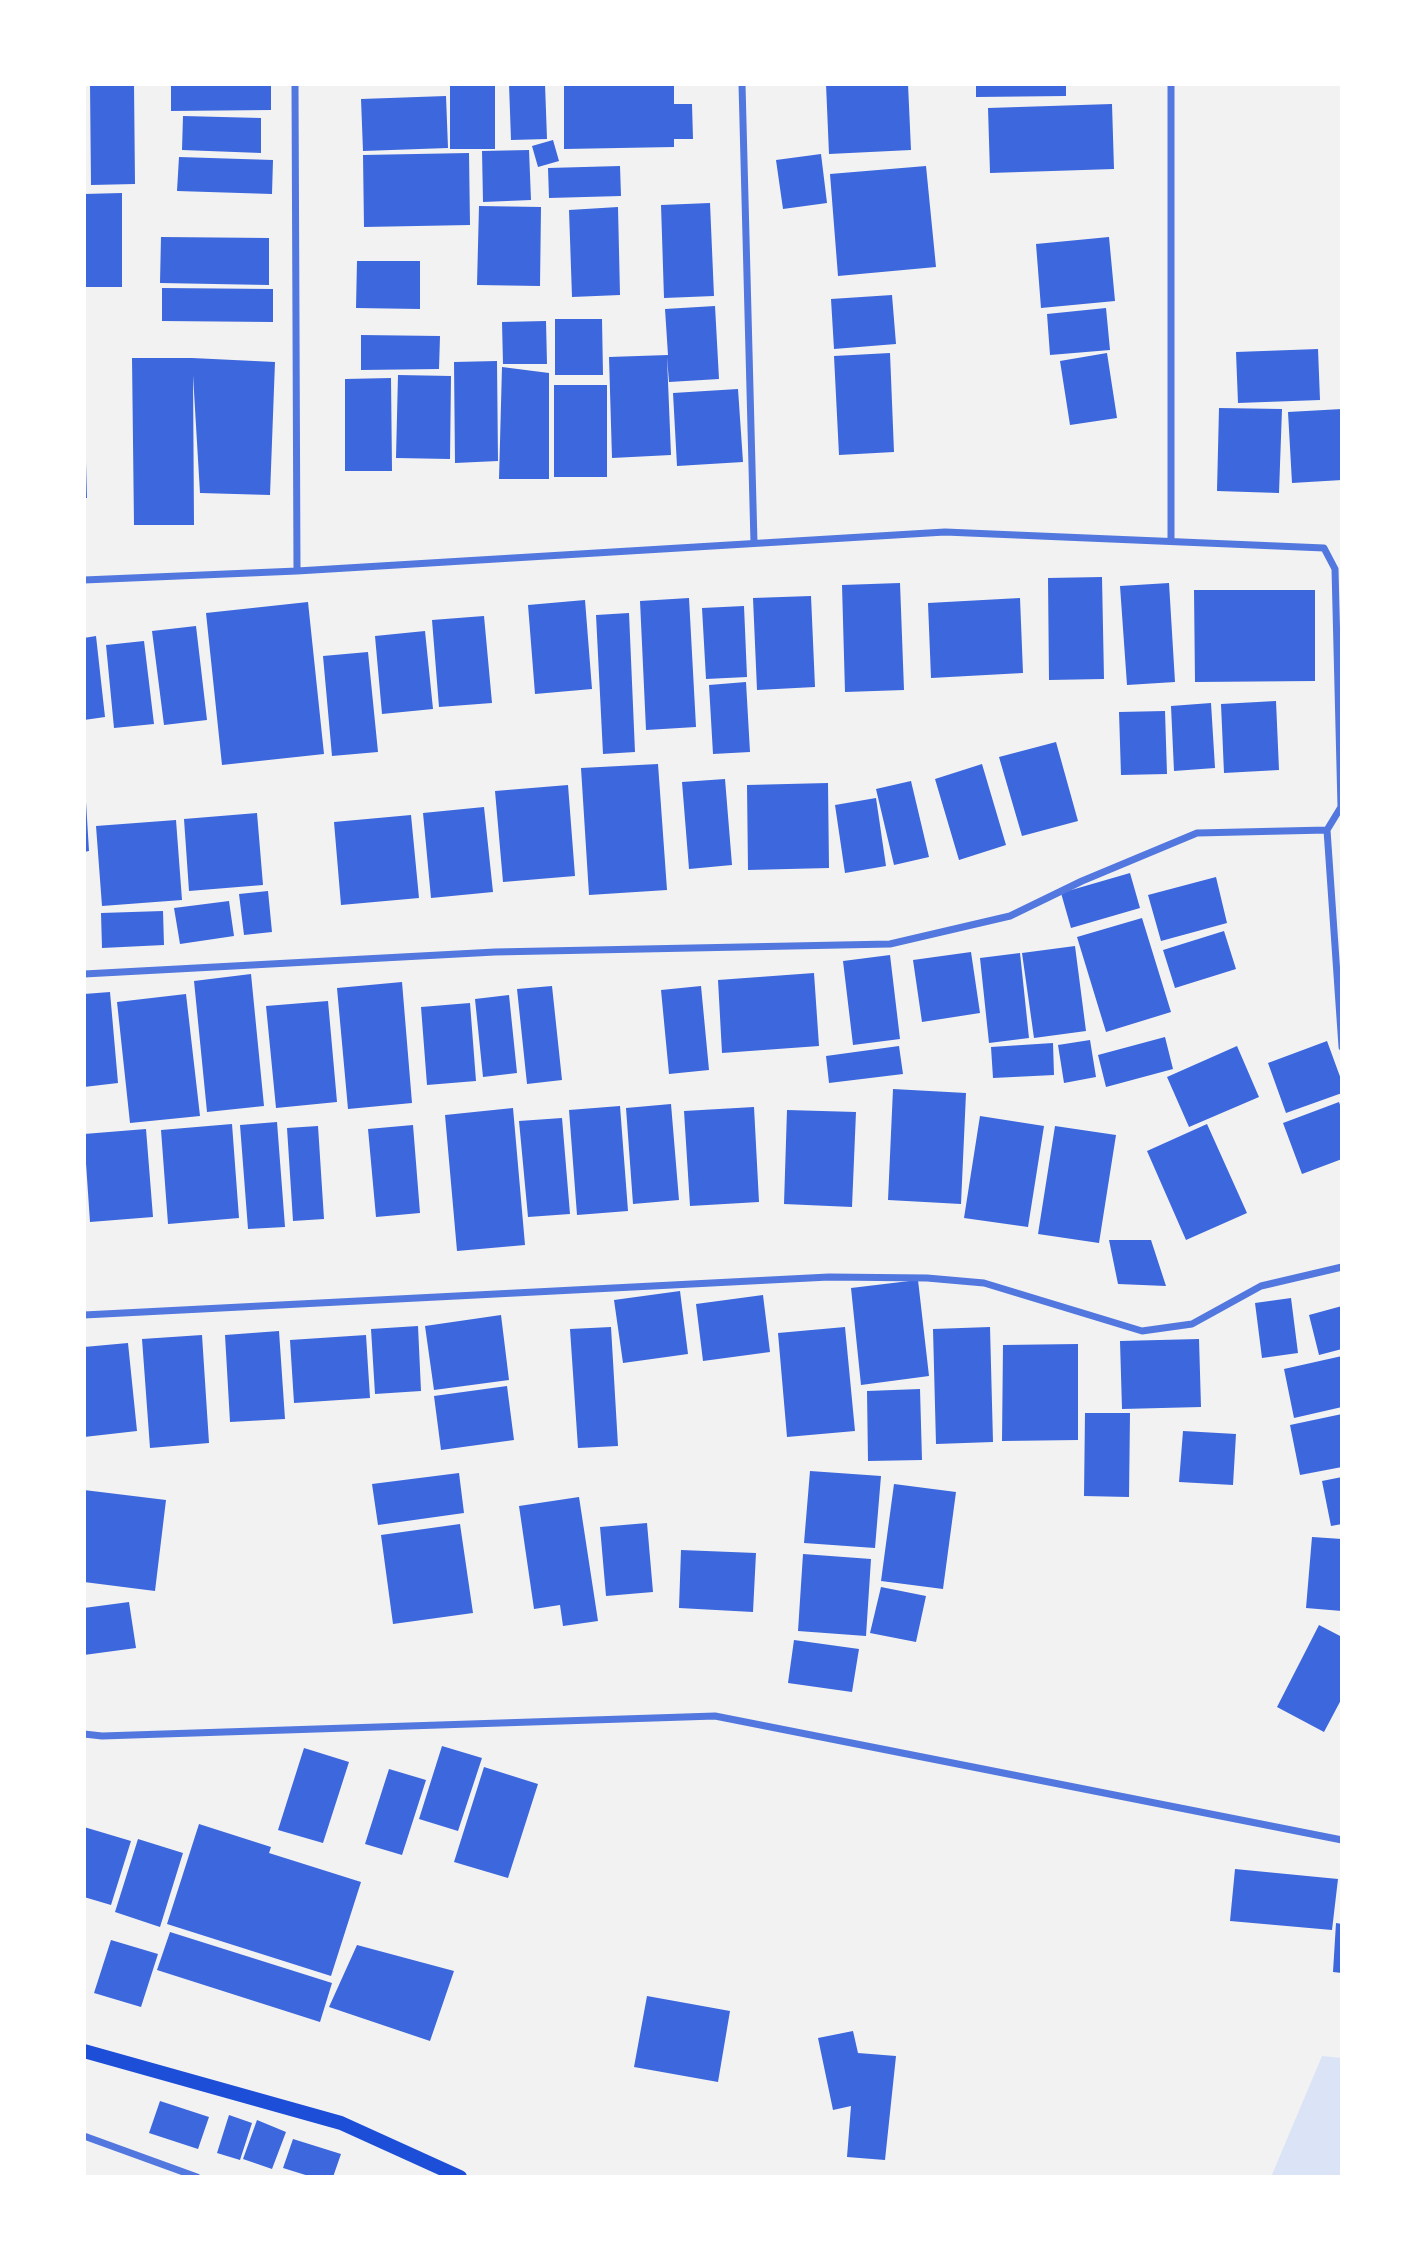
<!DOCTYPE html>
<html>
<head>
<meta charset="utf-8">
<style>
	body { margin:0 }
	#map { position:relative; width:1426px; height:2261px; overflow:hidden; background:#f2f2f2; font-family:"DejaVu Sans",sans-serif }
	canvas { display:block }
	.frame { position:absolute; inset:0; border:86px solid #fff; pointer-events:none }
</style>
</head>
<body>
<div id="map">
<canvas width="1426" height="2261"></canvas>
<div class="frame"></div>
</div>
<script>
const ctx = document.querySelector('canvas').getContext('2d');
ctx.lineJoin = 'round';
function paint(path, color) {
  ctx.fillStyle = color;
  ctx.fill(path, 'evenodd');
}
function poly(rows) {
  const path = new Path2D();
  for (const r of rows) {
    path.moveTo(r[0], r[1]);
    for (let i = 2; i < r.length; i += 2) path.lineTo(r[i], r[i + 1]);
  }
  return path;
}
function stroke(path, color, width, dash) {
  ctx.strokeStyle = color;
  ctx.lineWidth = width;
  ctx.lineCap = dash ? 'butt' : 'round';
  ctx.setLineDash(dash || []);
  ctx.stroke(path);
}
const green = poly([
	[1322,2056,1342,2058,1342,2177,1271,2177]
]);
const building = poly([
	[90,84,134,84,135,184,91,185],
	[171,84,271,84,271,110,171,111],
	[450,84,495,84,495,149,450,149],
	[509,84,545,84,547,139,511,140],
	[564,84,674,84,674,104,692,104,693,139,674,139,674,147,564,149],
	[826,84,908,84,911,150,829,154],
	[976,84,1066,84,1066,96,976,97],
	[446,96,448,148,363,151,361,99],
	[1112,104,1114,169,990,173,988,108],
	[183,116,261,118,261,153,182,150],
	[553,140,559,161,538,167,532,146],
	[529,150,531,200,483,202,482,151],
	[469,153,470,225,364,227,363,155],
	[821,154,827,203,783,209,776,160],
	[179,157,273,160,272,194,177,191],
	[620,166,621,196,549,198,548,168],
	[926,166,936,267,838,276,830,174],
	[122,193,122,287,84,287,84,194],
	[710,203,714,296,664,298,661,205],
	[479,206,541,207,540,286,477,285],
	[618,207,620,295,572,297,569,210],
	[161,237,269,238,269,285,160,283],
	[1109,237,1115,301,1041,308,1036,244],
	[357,261,420,261,420,309,356,308],
	[162,288,273,289,273,322,162,321],
	[892,295,896,344,834,349,831,299],
	[715,306,719,379,669,382,667,357,671,455,612,458,609,357,668,355,665,309],
	[1106,308,1110,350,1050,355,1047,314],
	[555,319,602,319,603,375,555,375],
	[546,321,547,364,503,364,502,322],
	[361,335,440,336,439,369,361,370],
	[1318,349,1320,400,1238,403,1236,352],
	[890,353,894,452,839,455,834,356],
	[1107,353,1117,418,1070,425,1060,361],
	[132,358,192,358,275,362,270,495,200,493,193,375,194,525,134,525],
	[497,361,498,461,455,463,454,362],
	[502,367,549,373,549,479,499,479],
	[398,375,451,376,450,459,396,458],
	[391,378,392,471,345,471,345,379],
	[554,385,607,385,607,477,554,477],
	[738,389,743,462,677,466,673,393],
	[1219,408,1282,409,1279,493,1217,491],
	[1342,409,1342,480,1292,483,1288,412],
	[84,462,86,462,87,498,84,498],
	[1102,577,1104,679,1049,680,1048,578],
	[900,583,904,690,845,692,842,585],
	[1169,583,1175,682,1127,685,1120,586],
	[1194,590,1315,590,1315,681,1195,682],
	[811,596,815,687,757,690,753,598],
	[689,598,696,727,646,730,640,601],
	[1020,598,1023,673,931,678,928,603],
	[585,600,592,689,535,694,528,605],
	[308,602,324,754,222,765,206,613],
	[744,606,747,677,706,679,702,608],
	[629,613,635,752,603,754,596,615],
	[484,616,492,703,439,707,432,620],
	[196,626,207,720,164,725,152,631],
	[425,631,433,709,382,714,375,636],
	[96,636,105,717,84,720,84,638],
	[144,641,154,724,114,728,106,645],
	[368,652,378,752,332,756,323,656],
	[746,682,750,752,713,754,709,685],
	[1276,701,1279,770,1224,773,1221,704],
	[1211,703,1215,768,1174,771,1171,706],
	[1165,711,1167,774,1121,775,1119,712],
	[1056,742,1078,821,1022,836,999,757],
	[658,764,667,890,589,895,581,768],
	[982,764,1006,845,959,860,935,779],
	[725,779,732,865,689,869,682,782],
	[911,781,929,857,894,865,876,789],
	[828,783,829,868,748,870,747,785],
	[568,785,575,876,503,882,495,791],
	[876,798,886,866,845,873,835,805],
	[84,802,86,802,89,851,84,852],
	[484,807,493,892,431,898,423,813],
	[257,813,263,885,189,891,184,819],
	[411,815,419,898,341,905,334,822],
	[176,820,182,900,102,906,96,826],
	[1130,873,1140,908,1071,928,1061,893],
	[1216,877,1227,923,1161,941,1148,895],
	[268,891,272,932,244,935,239,894],
	[229,901,234,936,180,944,174,908],
	[163,911,164,945,102,948,101,913],
	[1142,918,1171,1012,1106,1032,1077,937],
	[1224,931,1236,969,1175,988,1163,950],
	[1075,946,1086,1031,1034,1038,1022,953],
	[971,952,980,1013,922,1022,913,960],
	[1020,953,1029,1038,989,1043,980,958],
	[890,955,900,1039,853,1045,843,961],
	[814,973,819,1046,722,1053,718,980],
	[251,974,264,1106,207,1112,194,981],
	[402,982,412,1103,348,1109,337,988],
	[552,986,562,1080,527,1084,517,989],
	[701,986,709,1070,669,1074,661,990],
	[110,992,118,1083,84,1087,84,994],
	[186,994,200,1116,130,1123,117,1002],
	[509,995,517,1073,483,1077,475,999],
	[328,1001,337,1102,276,1108,266,1006],
	[470,1003,476,1081,427,1085,421,1007],
	[1165,1037,1173,1069,1106,1087,1098,1055],
	[1090,1040,1096,1077,1064,1083,1058,1045],
	[1327,1041,1342,1082,1342,1093,1286,1113,1268,1063],
	[1053,1043,1054,1075,993,1078,991,1047],
	[899,1046,903,1074,829,1083,826,1056],
	[1237,1046,1259,1097,1189,1127,1167,1077],
	[893,1089,966,1093,961,1204,888,1200],
	[1339,1102,1342,1111,1342,1159,1302,1174,1283,1123],
	[671,1104,679,1200,633,1204,626,1108],
	[620,1106,628,1211,577,1215,569,1110],
	[754,1107,759,1202,690,1206,684,1111],
	[513,1108,525,1245,457,1251,445,1115],
	[787,1110,856,1112,852,1207,784,1204],
	[980,1116,1044,1126,1028,1227,964,1218],
	[562,1118,570,1214,528,1217,519,1121],
	[277,1122,285,1227,248,1229,240,1125],
	[232,1124,239,1218,168,1224,161,1130],
	[1207,1124,1247,1213,1186,1240,1147,1151],
	[413,1125,420,1213,376,1217,368,1129],
	[318,1126,324,1219,293,1221,287,1128],
	[1055,1126,1116,1135,1099,1243,1038,1234],
	[146,1129,153,1217,90,1222,84,1134],
	[1109,1240,1151,1240,1166,1286,1118,1284],
	[918,1280,929,1376,861,1385,851,1288],
	[680,1291,688,1354,623,1363,614,1300],
	[763,1295,770,1352,703,1361,696,1304],
	[1291,1298,1298,1353,1262,1358,1255,1303],
	[1342,1306,1342,1349,1319,1355,1309,1315],
	[501,1315,509,1380,434,1390,425,1326],
	[418,1326,421,1391,375,1394,371,1329],
	[611,1327,618,1446,578,1448,570,1329],
	[845,1327,855,1431,787,1437,778,1333],
	[990,1327,993,1442,936,1444,933,1329],
	[279,1331,285,1419,230,1422,225,1335],
	[202,1335,209,1443,150,1448,142,1339],
	[366,1335,370,1398,294,1403,290,1340],
	[1199,1339,1201,1407,1122,1409,1120,1341],
	[128,1343,137,1431,84,1437,84,1347],
	[1078,1344,1078,1440,1002,1441,1003,1345],
	[1342,1356,1342,1407,1294,1418,1284,1369],
	[507,1386,514,1440,441,1450,434,1396],
	[920,1389,922,1460,868,1461,867,1391],
	[1085,1413,1130,1413,1129,1497,1084,1496],
	[1342,1414,1342,1467,1300,1475,1290,1425],
	[1183,1431,1236,1434,1233,1485,1179,1482],
	[810,1471,881,1476,875,1548,804,1543],
	[459,1473,464,1513,378,1525,372,1484],
	[1342,1477,1342,1524,1331,1526,1322,1481],
	[894,1484,956,1492,943,1589,881,1581],
	[84,1490,166,1500,155,1591,84,1582],
	[579,1497,598,1621,563,1626,560,1605,534,1609,519,1506],
	[647,1523,653,1592,606,1596,600,1527],
	[460,1524,473,1613,393,1624,381,1535],
	[1312,1537,1342,1539,1342,1611,1306,1608],
	[681,1550,756,1553,753,1612,679,1608],
	[803,1554,871,1559,866,1636,798,1631],
	[881,1587,926,1596,916,1642,870,1633],
	[129,1602,136,1648,84,1655,84,1608],
	[1319,1625,1342,1637,1342,1698,1324,1732,1277,1707],
	[794,1640,859,1649,852,1692,788,1683],
	[442,1746,482,1758,458,1831,419,1819],
	[304,1748,349,1762,323,1843,278,1830],
	[484,1767,538,1784,508,1878,454,1862],
	[389,1769,426,1780,402,1855,365,1844],
	[199,1824,271,1847,269,1853,361,1882,331,1976,167,1924],
	[84,1827,131,1841,111,1905,84,1897],
	[138,1839,183,1853,160,1927,115,1912],
	[1235,1869,1338,1879,1332,1930,1230,1921],
	[1336,1923,1342,1924,1342,1973,1333,1972],
	[170,1932,332,1983,320,2022,157,1970],
	[111,1940,158,1954,141,2007,94,1993],
	[357,1945,454,1971,430,2041,329,2007],
	[647,1996,730,2011,718,2082,634,2067],
	[853,2031,858,2053,896,2056,885,2160,847,2157,851,2106,833,2110,818,2038],
	[160,2101,209,2117,198,2149,149,2133],
	[229,2115,252,2123,240,2160,217,2153],
	[257,2120,286,2132,272,2169,243,2159],
	[293,2139,341,2154,333,2177,312,2177,283,2168]
]);
const minor = poly([
	[295,84,297,571],
	[742,84,754,543],
	[1171,540,1171,84],
	[84,580,297,571,945,532,1324,548,1335,569,1341,807,1327,830,1342,1047],
	[84,974,495,952,890,944,1010,916,1082,881,1197,833,1327,830],
	[84,1315,829,1277,927,1278,984,1283,1142,1331,1192,1324,1261,1286,1342,1267],
	[84,1734,102,1736,715,1716,1342,1840],
	[84,2136,197,2177]
]);
const secondary = poly([
	[84,2051,341,2123,460,2177]
]);
paint(green, '#dbe4f7');
paint(building, '#3d67dc');
stroke(minor, '#5277de', 7);
stroke(secondary, '#1d4ed8', 14);
</script>
</body>
</html>
